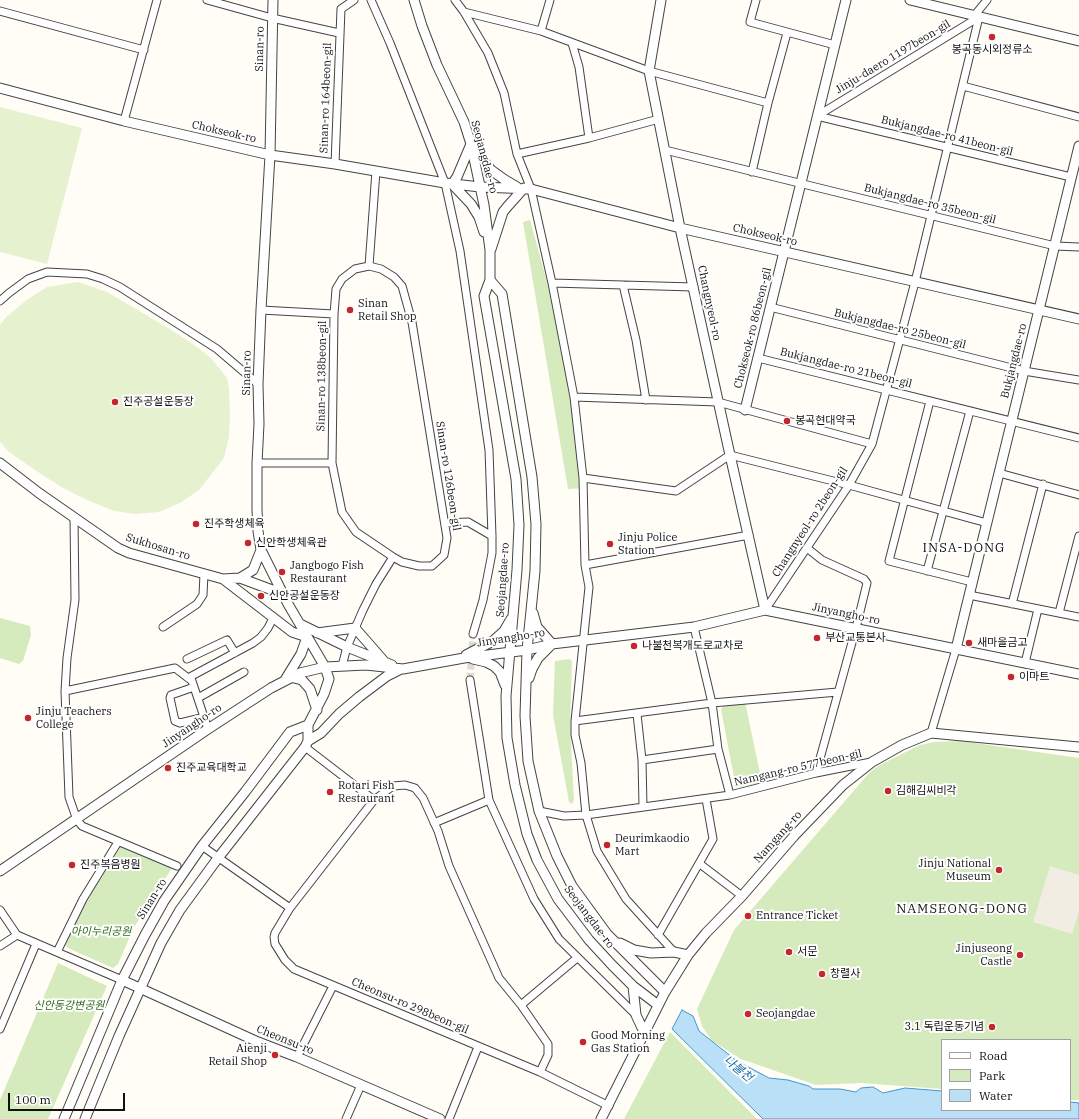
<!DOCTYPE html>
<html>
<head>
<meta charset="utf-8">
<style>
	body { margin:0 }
	#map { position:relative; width:1079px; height:1119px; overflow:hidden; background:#fffdf5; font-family:"IBM Plex Serif",serif }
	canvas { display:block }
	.legend { position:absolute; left:941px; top:1039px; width:130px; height:72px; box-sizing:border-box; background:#fff; border:1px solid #a0a0a0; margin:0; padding:5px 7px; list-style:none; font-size:12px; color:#111 }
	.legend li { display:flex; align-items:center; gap:8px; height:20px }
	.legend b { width:20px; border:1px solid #a0a0a0 }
	.scale { position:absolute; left:8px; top:1093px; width:117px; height:18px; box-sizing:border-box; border:2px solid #111; border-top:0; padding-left:5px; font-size:12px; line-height:14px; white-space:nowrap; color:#111; -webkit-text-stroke:3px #fff; paint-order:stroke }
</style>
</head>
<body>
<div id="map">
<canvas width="1079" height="1119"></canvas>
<ul class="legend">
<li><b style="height:5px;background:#fff"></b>Road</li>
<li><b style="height:11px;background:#d5ebbd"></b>Park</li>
<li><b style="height:11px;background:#b9e0f7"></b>Water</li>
</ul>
<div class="scale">100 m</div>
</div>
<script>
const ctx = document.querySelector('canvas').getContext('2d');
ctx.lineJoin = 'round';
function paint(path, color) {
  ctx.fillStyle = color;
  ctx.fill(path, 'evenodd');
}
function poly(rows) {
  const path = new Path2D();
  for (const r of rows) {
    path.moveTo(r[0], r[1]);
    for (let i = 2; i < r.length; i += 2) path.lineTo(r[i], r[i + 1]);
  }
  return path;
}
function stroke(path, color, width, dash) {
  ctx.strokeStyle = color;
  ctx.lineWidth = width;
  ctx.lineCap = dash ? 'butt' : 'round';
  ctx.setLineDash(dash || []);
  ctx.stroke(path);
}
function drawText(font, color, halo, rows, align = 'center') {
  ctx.font = font + ' "IBM Plex Serif","Noto Sans KR",serif';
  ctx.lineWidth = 4;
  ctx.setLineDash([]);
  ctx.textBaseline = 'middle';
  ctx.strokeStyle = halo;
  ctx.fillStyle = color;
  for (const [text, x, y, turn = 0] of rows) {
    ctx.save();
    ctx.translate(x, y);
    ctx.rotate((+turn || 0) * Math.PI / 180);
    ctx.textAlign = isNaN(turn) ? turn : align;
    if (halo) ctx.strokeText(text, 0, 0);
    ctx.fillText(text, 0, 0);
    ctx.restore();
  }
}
const green = poly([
	[530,220,567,355,586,488,568,489,523,222],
	[0,618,30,626,31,635,23,661,19,664,0,658],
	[569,659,572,661,570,727,574,800,572,804,569,802,553,715,555,661],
	[745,702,762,783,741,787,735,783,721,709,725,704],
	[961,741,1079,758,1079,1100,1070,1100,1070,1040,942,1040,942,1089,862,1083,816,1085,741,1059,711,1040,702,1026,697,1009,734,930,869,773,878,766,920,745,935,742],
	[121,846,172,868,133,929,118,964,113,968,68,948,64,943,89,897],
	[58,963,107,986,48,1119,0,1119,0,1100],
	[670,1032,757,1119,624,1119]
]);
const pitch = poly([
	[0,107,82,128,47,264,0,252],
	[78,282,107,292,170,329,197,347,211,358,227,378,229,389,230,415,229,437,224,458,199,490,180,503,159,512,136,514,114,511,87,500,63,488,38,472,9,452,0,442,0,325,6,317,28,299,47,287]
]);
const plaza = poly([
	[1050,866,1079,875,1079,911,1072,934,1033,922]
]);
const water = poly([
	[682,1010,693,1016,699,1031,737,1061,769,1078,788,1080,809,1086,813,1089,840,1089,856,1092,861,1088,873,1087,883,1093,905,1088,942,1091,942,1110,1070,1110,1070,1102,1079,1103,1079,1119,763,1119,672,1029,682,1010]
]);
const minorTunnel = poly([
	[470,680,473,634]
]);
const minor = poly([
	[207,0,272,18,339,33],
	[371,0,390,43,445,183,460,251,489,450,492,536,492,553,483,600,473,634],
	[455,0,464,12,488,53,504,93,517,154,531,189,552,283,574,397,583,478,585,565,589,587,575,721,575,735,581,763,586,815,597,851,626,899,674,952],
	[756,0,750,22,835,45],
	[0,11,144,50],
	[464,12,541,31,649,71,768,103],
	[974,16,987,0],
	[541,31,550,0],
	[572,43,579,67,589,138],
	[963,86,1079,117],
	[817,116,1071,177],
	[817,116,979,17],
	[124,121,157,0],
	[665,150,1055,246,1079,247],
	[517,154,589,138,659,119],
	[335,164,341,9,354,0],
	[752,172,768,103,787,33],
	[369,266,381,269,394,277,402,286,412,322,447,538,444,555,432,566,419,566,402,562,393,557,356,532,342,512,332,463,334,314,336,289,342,279,355,269,369,266],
	[369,266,376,171],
	[552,283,694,287],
	[623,285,636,340,646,400],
	[0,301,9,293,28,279,47,272,87,274,103,279,120,287,217,349,258,384],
	[770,307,1024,371,1079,380],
	[261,310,334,314],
	[758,358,1079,438],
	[574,397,718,402,872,444],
	[930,401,889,561,972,582],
	[257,463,332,463],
	[999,473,1079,495],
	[583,478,676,491,730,455,849,485,987,523],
	[74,518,75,600,67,658,65,691,69,797,77,820,82,826,177,866],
	[445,523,468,522,492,536],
	[807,548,822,560,864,579,867,583,856,628,816,773],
	[585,565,749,535],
	[927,571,970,411],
	[969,595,1079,617],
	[1012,604,1043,484],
	[765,610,849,485,872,444,915,282,979,17],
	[1059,613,1079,536],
	[163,627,197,604,203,595,204,574],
	[694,627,712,703,718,749,730,795],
	[187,659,227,640,235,653],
	[1025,663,1038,609],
	[342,666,347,647,363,610,376,584,393,557],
	[188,678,253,643,261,637,268,628,273,618],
	[470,680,489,800,534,899,559,939,636,1015],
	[194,687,171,695,170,698,175,721,180,723,205,717],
	[65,691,175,668,192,681,208,729],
	[198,698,244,672],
	[637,714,642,760,643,807],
	[575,721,712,703,838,692],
	[931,733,956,649],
	[305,747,374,800],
	[642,760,718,749],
	[539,811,564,816,586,815,730,795,816,773,871,762],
	[434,823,489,800],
	[202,846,290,908],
	[700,864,742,896],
	[0,910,17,935,122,980],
	[658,935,713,839,706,799],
	[0,946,17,935],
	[57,952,83,899,118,842],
	[521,1005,577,958],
	[0,1029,36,944],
	[297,1057,333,986],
	[540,1072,548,1055,548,1044,521,1005,499,978,449,866,438,831,423,798,415,788,405,785,393,786,374,800,290,908,275,933,274,937,275,944,285,960,294,969,540,1072,609,1106],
	[346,1119,361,1085],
	[449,1119,478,1047]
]);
const tertiary = poly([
	[414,0,422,26,437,65,464,122,471,144,484,205,490,250,490,280,484,296,516,479,519,525,517,570,506,696,507,738,515,785,527,834,537,860,558,899,589,940,612,965,633,986,658,1005],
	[661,0,649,71,680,228,730,455,765,610],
	[910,0,1079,41],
	[0,88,124,121,270,155,335,164,445,183,480,187,531,189,680,228,1079,319],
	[471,144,457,177,452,184,471,204,479,217,484,232],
	[472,146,491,170,505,180,517,187],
	[491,249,503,212,507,207,524,188],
	[490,280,502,294,532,477,536,524,535,571,527,650,525,716,528,761,539,811,557,856,572,886,607,934,665,992],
	[745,410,846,0],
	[0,463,39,493,118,548,129,553,223,579,240,578,283,594],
	[240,578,253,570,261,550],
	[223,579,292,632,307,637,301,654,285,680],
	[300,624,347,647,392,665],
	[317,633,355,628,383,660],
	[956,649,1079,146],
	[466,655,493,641,504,631,511,619],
	[473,659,486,662,494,666,500,672,505,685],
	[290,677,302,680,310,689,317,710],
	[529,678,532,669,538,658,552,644,537,627,533,613],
	[308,741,321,733,339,714,359,697,387,676,401,669],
	[0,871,208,729,271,688,300,673,325,667,366,665,403,669,464,658,527,650,552,644,694,627,765,610,1079,674],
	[620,943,634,950,651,953,674,952,688,955],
	[122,980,258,1042,297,1057,440,1119],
	[633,986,636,1015,644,1032],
	[64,1119,122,980,145,935,164,901,202,846,245,792,290,732,308,725],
	[85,1119,119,1036,161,943,180,910,218,858,305,747,308,741,308,725,324,694,329,679,325,667,288,604,261,550,258,531,257,509,257,463,259,424,258,384,261,310,270,155,273,0],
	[601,1119,665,992,688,955,706,933,742,896,794,836,843,785,872,762,902,745,931,733,1079,747]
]);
const markers = [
	[992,37,4,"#c4262e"],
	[350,310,4,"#c4262e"],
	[115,402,4,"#c4262e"],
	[787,421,4,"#c4262e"],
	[196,524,4,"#c4262e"],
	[248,543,4,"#c4262e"],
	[610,544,4,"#c4262e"],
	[282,572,4,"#c4262e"],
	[261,596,4,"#c4262e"],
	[817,638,4,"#c4262e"],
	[969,643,4,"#c4262e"],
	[634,646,4,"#c4262e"],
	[1011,677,4,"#c4262e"],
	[28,718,4,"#c4262e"],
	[168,768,4,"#c4262e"],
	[888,791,4,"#c4262e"],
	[330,792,4,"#c4262e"],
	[607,845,4,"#c4262e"],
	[72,865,4,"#c4262e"],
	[999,870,4,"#c4262e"],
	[748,916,4,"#c4262e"],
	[789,952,4,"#c4262e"],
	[1020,955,4,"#c4262e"],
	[822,974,4,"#c4262e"],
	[748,1014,4,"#c4262e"],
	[992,1027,4,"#c4262e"],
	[583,1042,4,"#c4262e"],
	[275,1055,4,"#c4262e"]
];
const streetNames = [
	["Sinan-ro",260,49,-89],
	["Jinju-daero 1197beon-gil",893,57,-31],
	["Sinan-ro 164beon-gil",326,98,-88],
	["Chokseok-ro",224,132,13],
	["Bukjangdae-ro 41beon-gil",947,136,14],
	["Seojangdae-ro",484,157,75],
	["Bukjangdae-ro 35beon-gil",930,204,14],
	["Chokseok-ro",765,235,13],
	["Changnyeol-ro",709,303,78],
	["Chokseok-ro 86beon-gil",753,328,-76],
	["Bukjangdae-ro 25beon-gil",900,329,14],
	["Bukjangdae-ro",1014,361,-76],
	["Bukjangdae-ro 21beon-gil",846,368,14],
	["Sinan-ro",247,373,-89],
	["Sinan-ro 138beon-gil",322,376,-89],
	["Sinan-ro 126beon-gil",448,476,81],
	["Changnyeol-ro 2beon-gil",810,522,-57],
	["Sukhosan-ro",158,547,17],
	["Seojangdae-ro",503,580,-86],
	["Jinyangho-ro",846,614,12],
	["Jinyangho-ro",511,638,-9],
	["Jinyangho-ro",192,726,-34],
	["Namgang-ro 577beon-gil",798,768,-13],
	["Namgang-ro",778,837,-48],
	["Sinan-ro",152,899,-58],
	["Seojangdae-ro",589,917,53],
	["Cheonsu-ro 298beon-gil",410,1006,23],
	["Cheonsu-ro",285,1040,22]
];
const poiNames = [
	["봉곡동시외정류소",992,50,"center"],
	["Sinan",358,304],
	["Retail Shop",358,317],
	["진주공설운동장",123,402],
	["봉곡현대약국",795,421],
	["진주학생체육",204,524],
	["Jinju Police",618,538],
	["Station",618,551],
	["신안학생체육관",256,543],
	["Jangbogo Fish",290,566],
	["Restaurant",290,579],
	["신안공설운동장",269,596],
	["부산교통본사",825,638],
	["새마을금고",977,643],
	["나불천복개도로교차로",642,646],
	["이마트",1019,677],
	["Jinju Teachers",36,712],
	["College",36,725],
	["진주교육대학교",176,768],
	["Rotari Fish",338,786],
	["Restaurant",338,799],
	["김해김씨비각",896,791],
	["Deurimkaodio",615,839],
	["Mart",615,852],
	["Jinju National",991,864,"right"],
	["Museum",991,877,"right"],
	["진주복음병원",80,865],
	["Entrance Ticket",756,916],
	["Jinjuseong",1012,949,"right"],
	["Castle",1012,962,"right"],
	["서문",797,952],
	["창렬사",830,974],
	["Seojangdae",756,1014],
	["3.1 독립운동기념",984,1027,"right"],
	["Good Morning",591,1036],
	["Gas Station",591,1049],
	["Aienji",267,1049,"right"],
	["Retail Shop",267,1062,"right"]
];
const parkNames = [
	["아이누리공원",101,932],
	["신안동강변공원",69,1006]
];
const waterNames = [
	["나불천",738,1069,39]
];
const quarterNames = [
	["INSA-DONG",964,548],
	["NAMSEONG-DONG",962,909]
];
paint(green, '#d5ebbd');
paint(pitch, '#e6f2cf');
paint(plaza, '#f1ede2');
paint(water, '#b9e0f7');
stroke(water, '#3f96cf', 1);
stroke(minorTunnel, '#dbdad3', 7, [7, 3.5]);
stroke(minor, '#444', 9);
stroke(tertiary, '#444', 11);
stroke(minor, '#fff', 7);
stroke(tertiary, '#fff', 9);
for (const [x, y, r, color] of markers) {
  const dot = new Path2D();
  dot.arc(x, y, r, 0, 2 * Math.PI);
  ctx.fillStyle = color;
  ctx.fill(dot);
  stroke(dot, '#fff', 1.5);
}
drawText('11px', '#111', '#fff', streetNames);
drawText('11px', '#111', '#fff', poiNames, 'left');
drawText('italic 11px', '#2f6b1f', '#fff', parkNames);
drawText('italic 12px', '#1768a6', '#fff', waterNames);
ctx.letterSpacing = '1px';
drawText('13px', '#111', '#fff', quarterNames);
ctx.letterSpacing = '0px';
</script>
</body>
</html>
